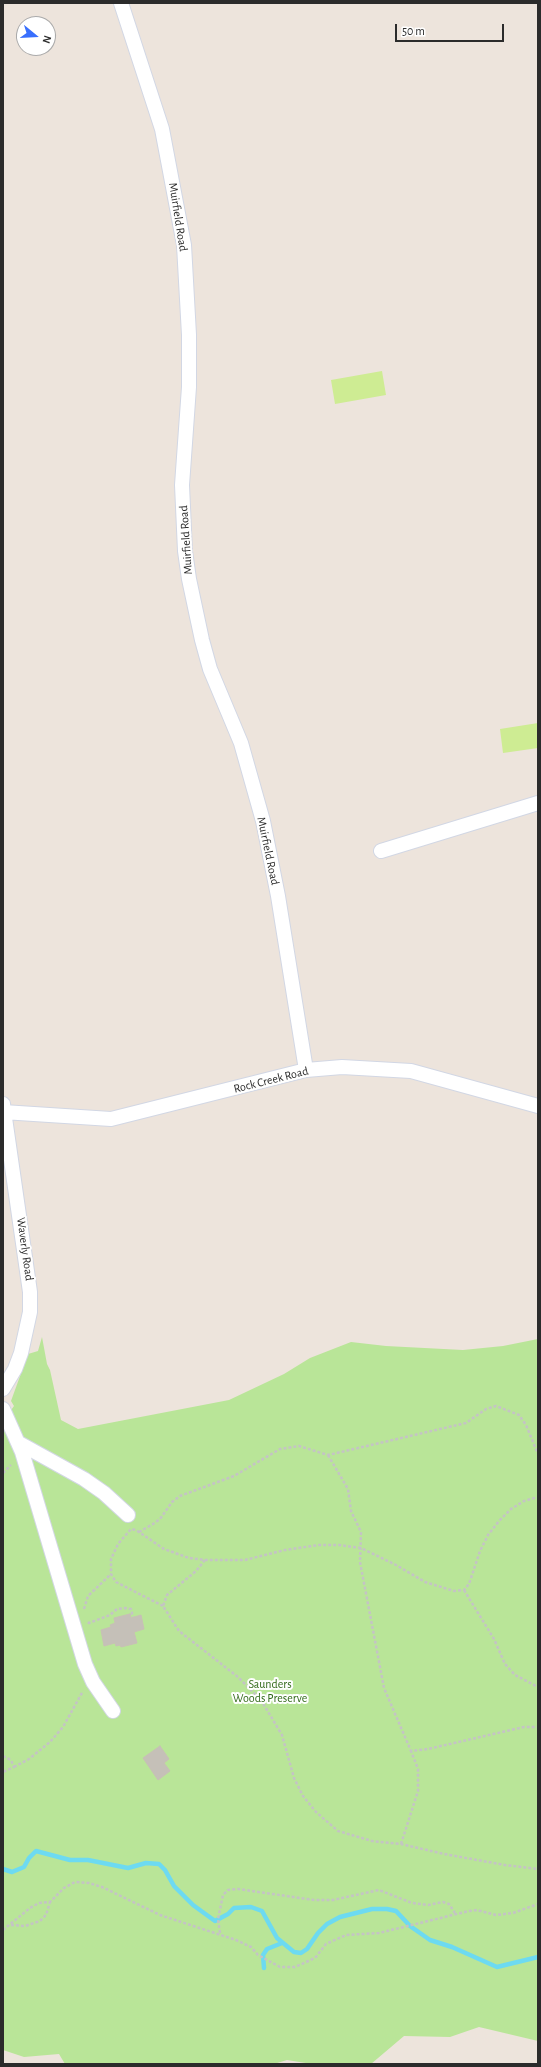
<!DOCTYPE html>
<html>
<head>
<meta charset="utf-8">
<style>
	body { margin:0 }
	#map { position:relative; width:541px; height:2067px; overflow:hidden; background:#ede4dc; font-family:"Alegreya Sans",sans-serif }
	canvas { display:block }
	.frame { position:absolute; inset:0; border:4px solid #2b2b2b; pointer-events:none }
	.north { position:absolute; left:16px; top:16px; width:40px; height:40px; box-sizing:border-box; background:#fff; border:1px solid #aaa; border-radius:50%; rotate:108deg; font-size:11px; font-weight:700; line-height:16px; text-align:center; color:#2b2b2b }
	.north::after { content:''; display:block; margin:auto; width:14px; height:18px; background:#396ffd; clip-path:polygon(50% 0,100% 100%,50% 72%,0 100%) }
	.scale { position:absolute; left:395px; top:24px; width:109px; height:18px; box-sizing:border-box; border:2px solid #2b2b2b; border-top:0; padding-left:5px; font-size:12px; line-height:14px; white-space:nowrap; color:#2b2b2b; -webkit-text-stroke:3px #fff; paint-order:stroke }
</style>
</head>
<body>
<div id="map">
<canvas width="541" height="2067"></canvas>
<div class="frame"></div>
<div class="north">N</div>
<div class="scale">50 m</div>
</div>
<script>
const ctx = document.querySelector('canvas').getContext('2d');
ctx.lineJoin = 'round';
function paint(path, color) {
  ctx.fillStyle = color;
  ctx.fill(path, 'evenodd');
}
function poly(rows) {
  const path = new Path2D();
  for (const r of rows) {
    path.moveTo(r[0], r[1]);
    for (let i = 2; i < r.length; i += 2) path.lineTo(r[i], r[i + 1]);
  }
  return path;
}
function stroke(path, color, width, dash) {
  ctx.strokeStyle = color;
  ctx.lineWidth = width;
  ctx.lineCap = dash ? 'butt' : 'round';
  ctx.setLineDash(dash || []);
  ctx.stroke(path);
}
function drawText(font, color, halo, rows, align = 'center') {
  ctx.font = font + ' "Alegreya Sans",sans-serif';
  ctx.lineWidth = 4;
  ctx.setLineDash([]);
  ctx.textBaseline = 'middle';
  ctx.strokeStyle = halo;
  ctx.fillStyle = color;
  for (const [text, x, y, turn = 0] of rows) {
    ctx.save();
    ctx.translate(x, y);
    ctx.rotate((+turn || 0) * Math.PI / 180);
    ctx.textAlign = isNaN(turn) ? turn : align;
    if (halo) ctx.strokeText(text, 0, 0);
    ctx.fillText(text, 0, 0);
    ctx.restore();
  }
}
const green = poly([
	[42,1337,47,1364,50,1370,61,1420,78,1429,229,1400,284,1374,310,1358,351,1342,386,1346,463,1350,503,1346,538,1339,538,2041,479,2027,450,2037,404,2036,371,2064,312,2064,287,2060,274,2064,65,2064,59,2054,24,2057,3,2050,3,1421,14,1406,11,1401,28,1354,38,1351]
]);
const pitch = poly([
	[382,371,386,395,335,404,331,380],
	[538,723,538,748,503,753,500,729]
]);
const stream = poly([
	[3,1869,12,1872,24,1867,29,1858,36,1851,70,1860,88,1860,128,1868,146,1863,159,1864,165,1870,174,1886,193,1905,215,1921,228,1914,234,1908,251,1907,262,1911,277,1938,294,1952,301,1953,307,1949,318,1933,327,1924,340,1917,372,1909,387,1909,396,1911,410,1926,430,1940,452,1947,497,1967,538,1957],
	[264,1968,263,1955,267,1949,282,1943]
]);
const building = poly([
	[130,1614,131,1618,141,1615,144,1629,134,1632,137,1643,121,1647,120,1645,116,1646,115,1643,104,1646,101,1630,111,1627,110,1625,115,1623,114,1618,130,1614],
	[160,1746,169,1759,164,1763,170,1771,158,1780,143,1758,160,1746]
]);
const path = poly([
	[328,1455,348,1489,351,1511,361,1532,360,1562,384,1688,411,1751,428,1749,524,1727,538,1727],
	[3,1473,11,1465],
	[139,1532,153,1524,160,1519,172,1502,180,1496,234,1476,280,1449,299,1446,328,1455,466,1423,486,1409,496,1406,519,1415,526,1425,538,1454],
	[205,1560,196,1571,167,1595,163,1606,179,1631,238,1677,261,1700,282,1735,294,1778,303,1796,316,1812,338,1831,372,1841,401,1844,444,1854,505,1865,538,1869],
	[464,1590,494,1639,505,1664,515,1675,538,1687],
	[163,1606,116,1582,111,1574,111,1559,118,1544,131,1529,136,1530,164,1549,189,1558,205,1560,245,1560,285,1550,319,1545,339,1545,361,1548,396,1565,425,1582,454,1591,464,1590,469,1584,480,1551,488,1535,499,1521,511,1509,524,1501,538,1497],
	[84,1609,88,1596,111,1574],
	[88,1622,89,1623,110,1615,117,1609,125,1608,131,1609,133,1617],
	[3,1756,11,1760,14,1767,3,1772],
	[14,1767,29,1759,50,1742,63,1727,83,1691],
	[401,1844,418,1791,418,1769,411,1751],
	[11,1925,25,1926,40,1921,46,1915,50,1902],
	[3,1930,30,1908,39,1903,50,1902,64,1888,75,1882,89,1883,102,1887,160,1915,236,1940,251,1947,258,1955,280,1967,295,1967,315,1958,326,1944,346,1935,379,1933,469,1911,477,1910,496,1915,513,1913,538,1904],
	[220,1933,218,1919,223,1895,228,1890,238,1889,314,1900,333,1900,379,1890,412,1903,428,1905,443,1902,449,1904,455,1913]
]);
const minor = poly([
	[121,3,162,129,184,245,189,335,189,387,182,485,185,551,189,579,202,640,210,669,241,743,263,821,278,896,306,1070],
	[381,851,538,803],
	[3,1104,30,1292,30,1312,21,1353,15,1369,3,1389],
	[3,1112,111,1119,306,1070,342,1067,411,1071,538,1106],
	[3,1409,22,1452,85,1664,93,1682,113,1711],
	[19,1443,84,1479,104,1493,128,1515]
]);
const streetNames = [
	["Muirfield Road",178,217,81],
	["Muirfield Road",186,540,-94],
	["Muirfield Road",268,851,78],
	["Rock Creek Road",271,1080,-14],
	["Waverly Road",25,1249,82]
];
const parkNames = [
	["Saunders",270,1684],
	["Woods Preserve",270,1698]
];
paint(green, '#b9e598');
paint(pitch, '#ceec93');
stroke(stream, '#6ddaf1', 4.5);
paint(building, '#c5c0b8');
stroke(building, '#c8c0b6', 1);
stroke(minor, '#d2d7e4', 16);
stroke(path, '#c4c4c4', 2.5, [3, 2]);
stroke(minor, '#fff', 14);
drawText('12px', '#2b2b2b', '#fff', streetNames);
drawText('12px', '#316a19', '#fff', parkNames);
</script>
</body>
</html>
